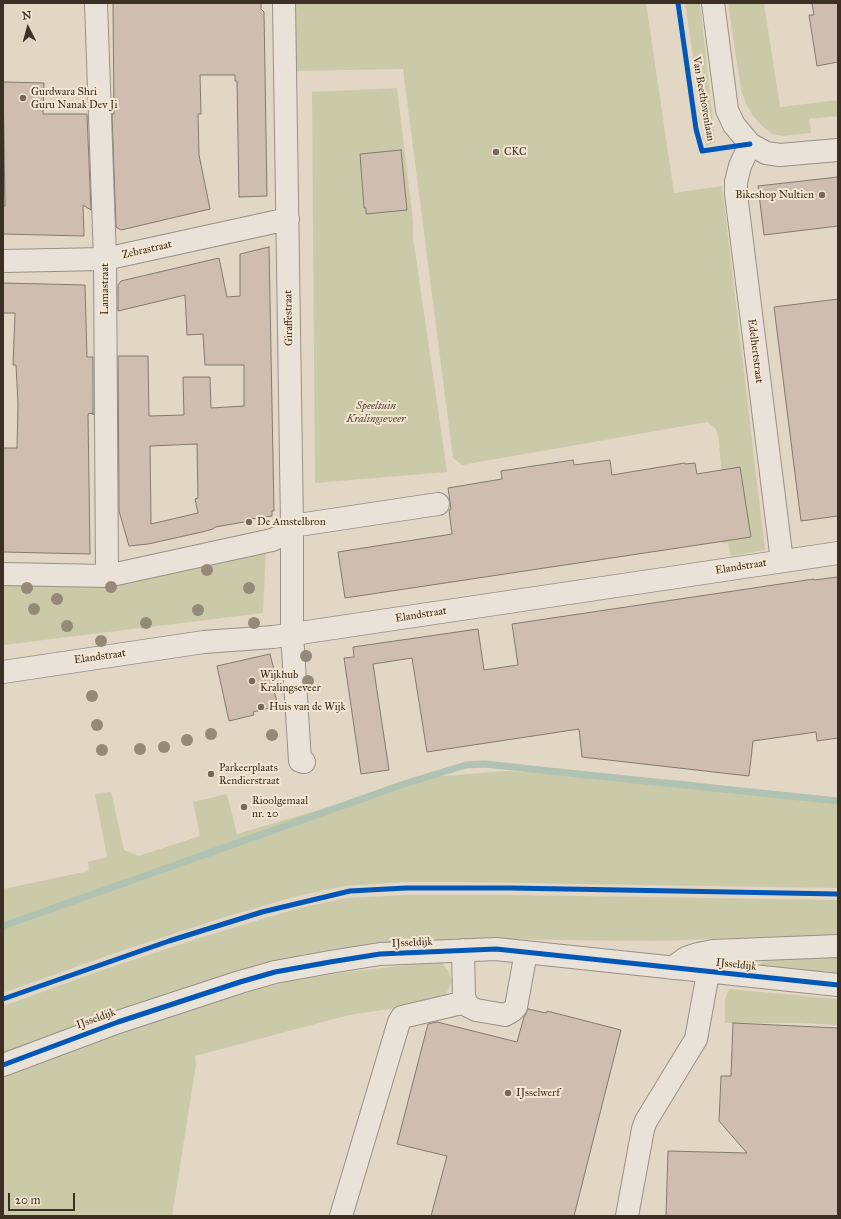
<!DOCTYPE html>
<html>
<head>
<meta charset="utf-8">
<style>
	body { margin:0 }
	#map { position:relative; width:841px; height:1219px; overflow:hidden; background:#e2d6c5; font-family:"IM FELL Great Primer",serif }
	canvas { display:block }
	.frame { position:absolute; inset:0; border:4px solid #3c2f23; pointer-events:none }
	.north { position:absolute; left:8px; top:8px; width:40px; height:40px; -webkit-text-stroke:3px #f5e6d1; paint-order:stroke; rotate:354deg; font-size:11px; font-weight:700; line-height:16px; text-align:center; color:#3c2f23 }
	.north::after { content:''; display:block; margin:auto; width:14px; height:18px; background:#3c2f23; clip-path:polygon(50% 0,100% 100%,50% 72%,0 100%) }
	.scale { position:absolute; left:8px; top:1193px; width:67px; height:18px; box-sizing:border-box; border:2px solid #3c2f23; border-top:0; padding-left:5px; font-size:12px; line-height:14px; white-space:nowrap; color:#3c2f23; -webkit-text-stroke:3px #f5e6d1; paint-order:stroke }
</style>
</head>
<body>
<div id="map">
<canvas width="841" height="1219"></canvas>
<div class="frame"></div>
<div class="north">N</div>
<div class="scale">20 m</div>
</div>
<script>
const ctx = document.querySelector('canvas').getContext('2d');
ctx.lineJoin = 'round';
function paint(path, color) {
  ctx.fillStyle = color;
  ctx.fill(path, 'evenodd');
}
function poly(rows) {
  const path = new Path2D();
  for (const r of rows) {
    path.moveTo(r[0], r[1]);
    for (let i = 2; i < r.length; i += 2) path.lineTo(r[i], r[i + 1]);
  }
  return path;
}
function stroke(path, color, width, dash) {
  ctx.strokeStyle = color;
  ctx.lineWidth = width;
  ctx.lineCap = dash ? 'butt' : 'round';
  ctx.setLineDash(dash || []);
  ctx.stroke(path);
}
function drawText(font, color, halo, rows, align = 'center') {
  ctx.font = font + ' "IM FELL Great Primer",serif';
  ctx.lineWidth = 4;
  ctx.setLineDash([]);
  ctx.textBaseline = 'middle';
  ctx.strokeStyle = halo;
  ctx.fillStyle = color;
  for (const [text, x, y, turn = 0] of rows) {
    ctx.save();
    ctx.translate(x, y);
    ctx.rotate((+turn || 0) * Math.PI / 180);
    ctx.textAlign = isNaN(turn) ? turn : align;
    if (halo) ctx.strokeText(text, 0, 0);
    ctx.fillText(text, 0, 0);
    ctx.restore();
  }
}
const green = poly([
	[292,3,646,3,674,193,722,186,765,550,731,556,728,543,723,543,717,495,724,493,718,434,715,428,707,422,462,465,453,458,403,69,293,71],
	[685,3,700,3,715,142,706,146],
	[728,3,764,3,780,107,838,100,838,116,809,119,811,133,783,136,772,134,762,126,753,116,747,106,741,90],
	[397,88,413,221,413,237,447,472,315,483,312,92],
	[266,547,263,613,3,645,3,581],
	[508,771,676,780,838,800,838,888,453,882,405,882,344,886,301,895,225,917,112,954,3,993,3,889,89,871,88,862,107,857,95,794,111,792,124,850,139,856,200,836,193,802,227,794,237,834,431,777],
	[405,895,511,895,838,900,838,935,653,941,488,939,431,940,362,946,302,955,228,974,30,1042,3,1054,3,1006,100,971,206,936,296,909,346,898],
	[838,957,838,976,760,966,761,963,768,960],
	[442,963,449,972,452,981,448,990,444,998,430,1003,349,1015,195,1056,196,1065,172,1216,3,1216,3,1077,56,1055,110,1036,224,999,288,981,348,972,415,964],
	[729,989,838,999,838,1025,802,1023,725,1023,725,1000]
]);
const stream = poly([
	[3,926,404,784,466,765,485,764,540,770,838,801]
]);
const building = poly([
	[113,3,261,3,261,9,264,12,267,196,239,197,237,81,235,81,235,75,200,75,201,114,198,114,199,155,210,209,121,230,116,227,112,114,114,114,113,3],
	[812,3,838,3,838,62,817,66,809,15,814,15,812,3],
	[3,82,44,83,43,114,87,114,91,210,83,205,84,236,3,234,3,206,5,206,3,82],
	[401,150,407,210,366,214,366,208,364,208,360,154,401,150],
	[838,177,838,226,764,235,758,186,838,177],
	[269,247,274,511,272,511,272,516,251,519,249,521,244,522,215,527,213,529,202,532,148,544,129,546,119,511,118,356,148,356,149,416,184,415,183,377,210,377,211,408,244,406,244,365,205,365,203,334,187,335,185,295,118,311,118,285,121,281,219,258,227,297,240,296,240,254,269,247],
	[197,444,198,498,195,499,198,513,151,524,150,446,197,444],
	[3,283,85,285,87,357,93,357,93,415,93,413,88,414,90,554,3,552,3,448,17,448,18,404,16,365,13,365,15,313,3,313,3,283],
	[838,299,838,516,801,521,774,307,838,299],
	[573,460,574,465,610,460,612,475,685,463,685,464,695,463,697,474,740,467,751,537,345,598,338,552,452,534,449,510,451,509,448,488,502,479,501,471,573,460],
	[838,577,838,738,817,741,816,732,753,741,749,776,582,757,579,729,427,752,412,658,373,664,389,770,361,774,344,658,354,657,353,647,478,629,484,670,518,665,512,624,814,579,814,580,838,577],
	[270,654,278,686,273,687,278,706,253,712,254,715,229,721,217,666,270,654],
	[528,1009,546,1013,547,1011,621,1030,574,1216,431,1216,447,1156,397,1144,428,1024,437,1022,517,1042,524,1017,528,1009],
	[733,1023,838,1028,838,1216,666,1216,668,1151,747,1153,719,1121,721,1076,731,1076,733,1023]
]);
const minor = poly([
	[96,3,105,259,107,576],
	[284,3,292,526,292,634,300,761,304,762],
	[713,3,727,110,734,125,750,144,766,153,780,155,838,150],
	[750,144,740,166,736,182,736,194,782,561],
	[3,261,105,259,288,219],
	[292,526,438,504],
	[3,574,107,576,272,540,292,531],
	[3,672,204,642,273,637,838,553],
	[463,950,464,997,468,1006,476,1010,505,1015,512,1011,516,1007,526,952],
	[672,968,686,958,698,954,713,951,838,946],
	[3,1065,118,1022,240,982,275,972,330,962,380,954,496,949,838,985],
	[341,1216,399,1022,402,1017,466,1002],
	[627,1216,643,1129,646,1121,696,1039,708,973]
]);
const cycleway = poly([
	[678,3,696,129,702,151,750,144],
	[3,999,169,941,262,912,350,891,406,888,511,888,838,894],
	[3,1065,118,1022,240,982,275,972,330,962,380,954,496,949,838,985]
]);
const trees = [
	[207,570],
	[111,587],
	[27,588],
	[249,588],
	[57,599],
	[34,609],
	[198,610],
	[146,623],
	[254,623],
	[67,626],
	[101,641],
	[306,656],
	[308,681],
	[92,696],
	[97,725],
	[211,734],
	[272,735],
	[187,740],
	[164,747],
	[140,749],
	[102,750]
];
const markers = [
	[23,98,4,"#76695c"],
	[496,152,4,"#76695c"],
	[822,195,4,"#76695c"],
	[249,522,4,"#76695c"],
	[252,681,4,"#76695c"],
	[261,707,4,"#76695c"],
	[211,774,4,"#76695c"],
	[244,807,4,"#76695c"],
	[508,1093,4,"#76695c"]
];
const poiNames = [
	["Gurdwara Shri",31,92],
	["Guru Nanak Dev Ji",31,105],
	["CKC",504,152],
	["Bikeshop Nultien",814,195,"right"],
	["De Amstelbron",257,522],
	["Wijkhub",260,675],
	["Kralingseveer",260,688],
	["Huis van de Wijk",269,707],
	["Parkeerplaats",219,768],
	["Rendierstraat",219,781],
	["Rioolgemaal",252,801],
	["nr. 20",252,814],
	["IJsselwerf",516,1093]
];
const streetNames = [
	["Van Beethovenlaan",703,99,80],
	["Zebrastraat",147,250,-13],
	["Lamastraat",105,289,-90],
	["Giraffestraat",289,318,-91],
	["Edelhertstraat",755,351,83],
	["Elandstraat",741,567,-9],
	["Elandstraat",421,615,-9],
	["Elandstraat",100,657,-8],
	["IJsseldijk",412,943,-3],
	["IJsseldijk",736,965,6],
	["IJsseldijk",96,1019,-20]
];
const parkNames = [
	["Speeltuin",376,406],
	["Kralingseveer",376,419]
];
paint(green, '#cacaa8');
stroke(stream, '#b0c3b2', 7);
paint(building, '#cfbdb0');
stroke(building, '#827a70', 1);
stroke(minor, '#999186', 24);
stroke(minor, '#e8e2d9', 22);
stroke(cycleway, '#0057b8', 5);
ctx.fillStyle = '#948a78';
for (const [x, y] of trees) {
  ctx.beginPath();
  ctx.arc(x, y, 6, 0, 2 * Math.PI);
  ctx.fill();
}
for (const [x, y, r, color] of markers) {
  const dot = new Path2D();
  dot.arc(x, y, r, 0, 2 * Math.PI);
  ctx.fillStyle = color;
  ctx.fill(dot);
  stroke(dot, '#f5e6d1', 1.5);
}
drawText('11px', '#3c2f23', '#f5e6d1', poiNames, 'left');
drawText('11px', '#3c2f23', '#f5e6d1', streetNames);
drawText('italic 11px', '#544c39', '#f5e6d1', parkNames);
</script>
</body>
</html>
